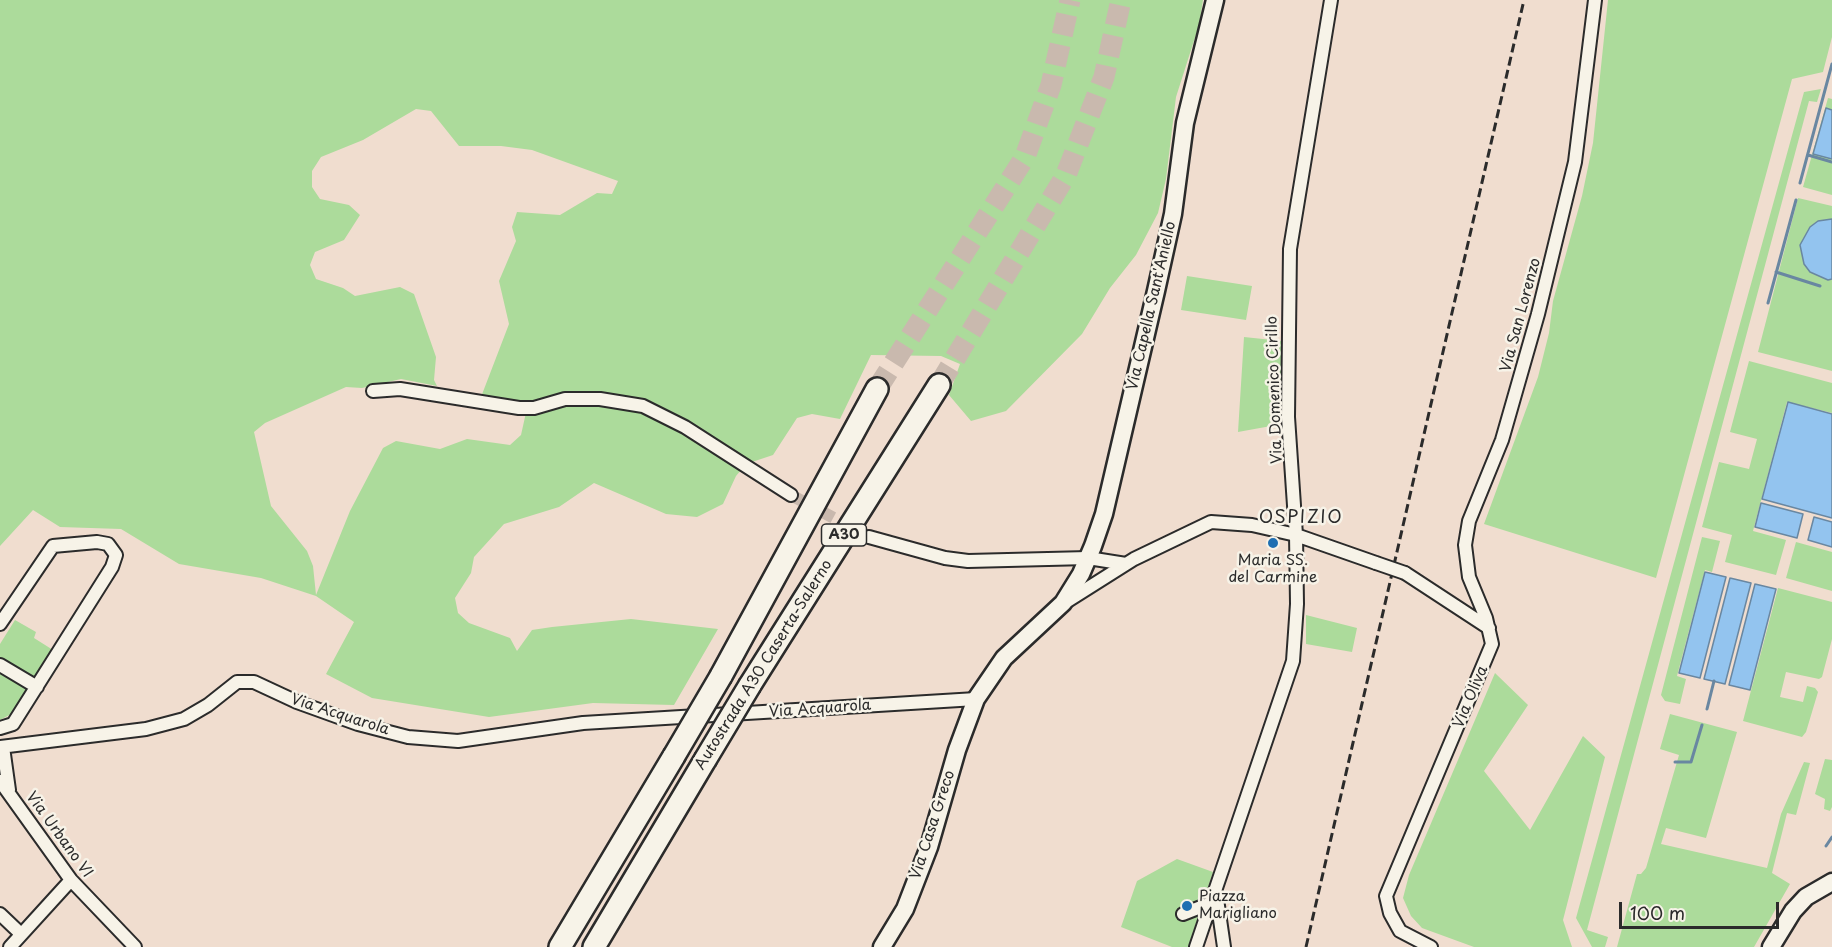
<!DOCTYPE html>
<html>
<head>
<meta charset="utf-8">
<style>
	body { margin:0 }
	#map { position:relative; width:1832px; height:947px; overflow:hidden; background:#f0ddcf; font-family:"Playpen Sans",sans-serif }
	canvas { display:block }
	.scale { position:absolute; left:1619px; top:902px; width:160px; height:27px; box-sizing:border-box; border:3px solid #2b2b2b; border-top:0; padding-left:8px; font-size:18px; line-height:21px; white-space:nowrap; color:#2b2b2b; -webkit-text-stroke:4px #f7f3e8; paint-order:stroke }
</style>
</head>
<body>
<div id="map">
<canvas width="1832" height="947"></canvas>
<div class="scale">100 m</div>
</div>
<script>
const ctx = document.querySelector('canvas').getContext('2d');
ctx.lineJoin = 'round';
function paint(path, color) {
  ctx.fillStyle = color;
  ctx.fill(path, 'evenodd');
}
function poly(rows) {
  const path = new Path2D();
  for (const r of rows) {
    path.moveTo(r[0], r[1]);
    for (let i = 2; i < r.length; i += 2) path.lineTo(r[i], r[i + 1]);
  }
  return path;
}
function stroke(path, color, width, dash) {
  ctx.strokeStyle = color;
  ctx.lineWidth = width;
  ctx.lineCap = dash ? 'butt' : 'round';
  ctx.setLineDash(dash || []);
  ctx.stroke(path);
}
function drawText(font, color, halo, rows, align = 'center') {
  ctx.font = font + ' "Playpen Sans",sans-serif';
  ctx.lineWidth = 5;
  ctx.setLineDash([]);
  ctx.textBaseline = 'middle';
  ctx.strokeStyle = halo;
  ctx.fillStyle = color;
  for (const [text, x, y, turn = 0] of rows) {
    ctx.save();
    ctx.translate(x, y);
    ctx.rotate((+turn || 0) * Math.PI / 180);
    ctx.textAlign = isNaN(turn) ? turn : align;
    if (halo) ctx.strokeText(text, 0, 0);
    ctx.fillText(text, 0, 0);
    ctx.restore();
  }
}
const green = poly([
	[0,0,1203,0,1199,25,1176,97,1166,179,1158,213,1136,255,1110,288,1082,334,1006,411,971,421,949,395,960,364,941,356,871,355,840,419,812,414,797,418,773,455,746,464,736,476,723,504,697,517,666,514,594,483,559,507,504,524,474,557,471,573,455,598,458,613,469,623,510,638,517,651,532,630,552,627,631,619,718,629,674,705,593,703,489,717,372,698,326,674,354,622,316,596,261,578,179,564,121,529,60,527,33,510,0,546],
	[416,109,431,111,459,146,501,146,532,150,618,181,612,194,597,193,560,215,517,212,512,227,516,241,499,281,509,324,481,397,527,408,521,435,510,445,467,439,440,449,396,441,383,448,350,511,316,595,313,566,307,551,271,506,254,432,265,423,346,387,362,388,401,379,437,386,434,380,436,357,414,294,400,287,355,296,343,288,316,279,310,265,315,252,344,240,360,215,349,205,320,199,312,187,312,171,321,157,363,140],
	[1608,0,1832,0,1832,37,1823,72,1792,79,1656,578,1484,524,1538,377,1549,333,1553,301,1582,196,1593,143],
	[1821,89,1817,102,1809,101,1587,930,1608,937,1605,947,1592,947,1576,918,1804,92],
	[1828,98,1832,99,1832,195,1803,187],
	[1798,198,1832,206,1832,371,1758,352],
	[1187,276,1252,286,1246,320,1181,310],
	[1244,337,1282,341,1284,399,1273,399,1271,426,1238,432],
	[1749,361,1832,383,1832,413,1787,402,1753,531,1786,540,1776,575,1725,562,1732,535,1702,527,1719,462,1749,469,1757,439,1730,432],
	[1702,537,1720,541,1712,572,1705,570,1677,676,1686,679,1680,704,1665,701,1661,695],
	[1796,542,1832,552,1832,591,1786,578],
	[1778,588,1832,602,1832,639,1822,677,1819,679,1786,672,1780,697,1803,702,1807,686,1815,688,1818,692,1806,732,1802,737,1743,721],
	[1306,615,1357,628,1352,652,1306,644],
	[15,620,36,632,34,638,53,650,15,712,0,720,0,644],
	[1495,673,1528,705,1484,771,1530,830,1583,736,1605,757,1563,920,1572,947,1474,947,1422,928,1411,916,1403,898,1409,875],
	[1670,714,1737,732,1706,838,1666,828,1661,844,1767,868,1781,814,1804,762,1810,763,1796,815,1787,813,1772,873,1790,884,1754,947,1617,947,1637,874,1641,874,1646,868,1679,755,1660,749],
	[1825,759,1832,760,1832,807,1830,811,1824,809,1825,799,1815,794],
	[1177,859,1213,872,1188,947,1172,947,1121,927,1137,881]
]);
const water = poly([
	[1826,108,1832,110,1832,159,1813,154,1826,108],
	[1832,219,1832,279,1828,280,1810,272,1804,264,1800,245,1810,227,1818,221,1832,219],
	[1788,402,1832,414,1832,518,1762,499,1788,402],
	[1761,503,1803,514,1797,538,1755,527,1761,503],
	[1814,517,1832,522,1832,547,1808,540,1814,517],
	[1705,572,1726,577,1700,678,1679,673,1705,572],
	[1730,578,1751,583,1725,684,1704,679,1730,578],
	[1755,584,1776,589,1750,690,1729,685,1755,584]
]);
const stream = poly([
	[1808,155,1832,162],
	[1800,183,1832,64],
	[1776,272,1820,286],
	[1768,303,1796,200],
	[1707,709,1714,681],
	[1675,762,1691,762,1702,725],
	[1826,846,1832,837]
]);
const minorTunnel = poly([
	[791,495,869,537]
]);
const motorwayTunnel = poly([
	[939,385,1066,175,1104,77,1121,0],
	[877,389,1025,157,1051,85,1070,0]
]);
const minor = poly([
	[373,391,400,389,519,408,534,408,565,399,600,399,643,406,685,427,791,495],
	[869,537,945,558,968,561,1088,558,1126,564],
	[1405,573,1489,628],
	[1066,602,1134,559,1211,522,1252,525,1296,535,1376,563],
	[0,624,53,546,97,542,108,544,116,555,112,567,13,724,0,728],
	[0,665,37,687],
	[0,747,146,729,184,719,208,705,237,682,254,682,297,702,358,724,408,737,458,741,583,723,976,699],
	[3,747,9,790],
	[0,781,71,880,135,947],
	[1216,892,1224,947],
	[0,914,21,934],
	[1183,914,1211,903],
	[10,947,71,880],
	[1196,947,1293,661,1297,604,1296,535,1288,417,1290,249,1331,0],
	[1431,947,1400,931,1390,913,1386,896,1492,644,1486,618,1469,577,1465,545,1469,521,1502,440,1538,314,1575,162,1595,0]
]);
const secondary = poly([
	[882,947,905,909,929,847,957,750,976,699,1004,658,1063,603,1081,574,1093,546,1104,514,1156,291,1173,214,1185,123,1215,0],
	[1771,947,1793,911,1806,897,1832,882]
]);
const motorway = poly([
	[721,676,877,389],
	[750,685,939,385],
	[560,947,674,756],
	[594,947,705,760]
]);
const rail = poly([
	[1306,947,1524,0]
]);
const minorBridge = poly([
	[1376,563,1405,573]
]);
const motorwayBridge = poly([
	[674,756,721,676],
	[705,760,750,685]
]);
const markers = [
	[1273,543,6,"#1f6fb2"],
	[1187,906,6,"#1f6fb2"]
];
const shields = [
	[844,535,45]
];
const shieldNames = [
	["A30",844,535]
];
const streetNames = [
	["Via Capella Sant'Aniello",1152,306,-77],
	["Via San Lorenzo",1521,315,-75],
	["Via Domenico Cirillo",1275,390,-92],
	["Autostrada A30 Caserta-Salerno",764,665,-58],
	["Via Oliva",1471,697,-67],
	["Via Acquarola",820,709,-4],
	["Via Acquarola",340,715,18],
	["Via Casa Greco",933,825,-72],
	["Via Urbano VI",59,835,54]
];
const poiNames = [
	["Maria SS.",1273,561],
	["del Carmine",1273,578],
	["Piazza",1199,897,"left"],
	["Marigliano",1199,914,"left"]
];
const quarterNames = [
	["OSPIZIO",1301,518]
];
paint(green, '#acdb9b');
paint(water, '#93c4ef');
stroke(water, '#6987a1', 1.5);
stroke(stream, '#6987a1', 3);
stroke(minorTunnel, '#c9b9ae', 12, [12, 6]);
stroke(motorwayTunnel, '#c9b9ae', 21, [21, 10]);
stroke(minor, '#2b2b2b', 16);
stroke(secondary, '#2b2b2b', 21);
stroke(motorway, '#2b2b2b', 26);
stroke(minor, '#f7f3e8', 12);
stroke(secondary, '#f7f3e8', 16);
stroke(motorway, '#f7f3e8', 21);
stroke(rail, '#2b2b2b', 3, [9, 4.5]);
stroke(minorBridge, '#2b2b2b', 16, []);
stroke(motorwayBridge, '#2b2b2b', 26, []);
stroke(minorBridge, '#f7f3e8', 12);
stroke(motorwayBridge, '#f7f3e8', 21);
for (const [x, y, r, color] of markers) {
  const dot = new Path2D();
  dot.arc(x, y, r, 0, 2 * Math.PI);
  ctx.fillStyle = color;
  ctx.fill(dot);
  stroke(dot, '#f7f3e8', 2);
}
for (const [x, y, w] of shields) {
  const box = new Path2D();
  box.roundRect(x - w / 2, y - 11, w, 22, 4.5);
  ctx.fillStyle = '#f7f3e8';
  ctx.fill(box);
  stroke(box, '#2b2b2b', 1.5);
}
drawText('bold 14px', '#2b2b2b', null, shieldNames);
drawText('15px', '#2b2b2b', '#f7f3e8', streetNames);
drawText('15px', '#2b2b2b', '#f7f3e8', poiNames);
ctx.letterSpacing = '1.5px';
drawText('18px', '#2b2b2b', '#f7f3e8', quarterNames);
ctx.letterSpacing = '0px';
</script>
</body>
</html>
